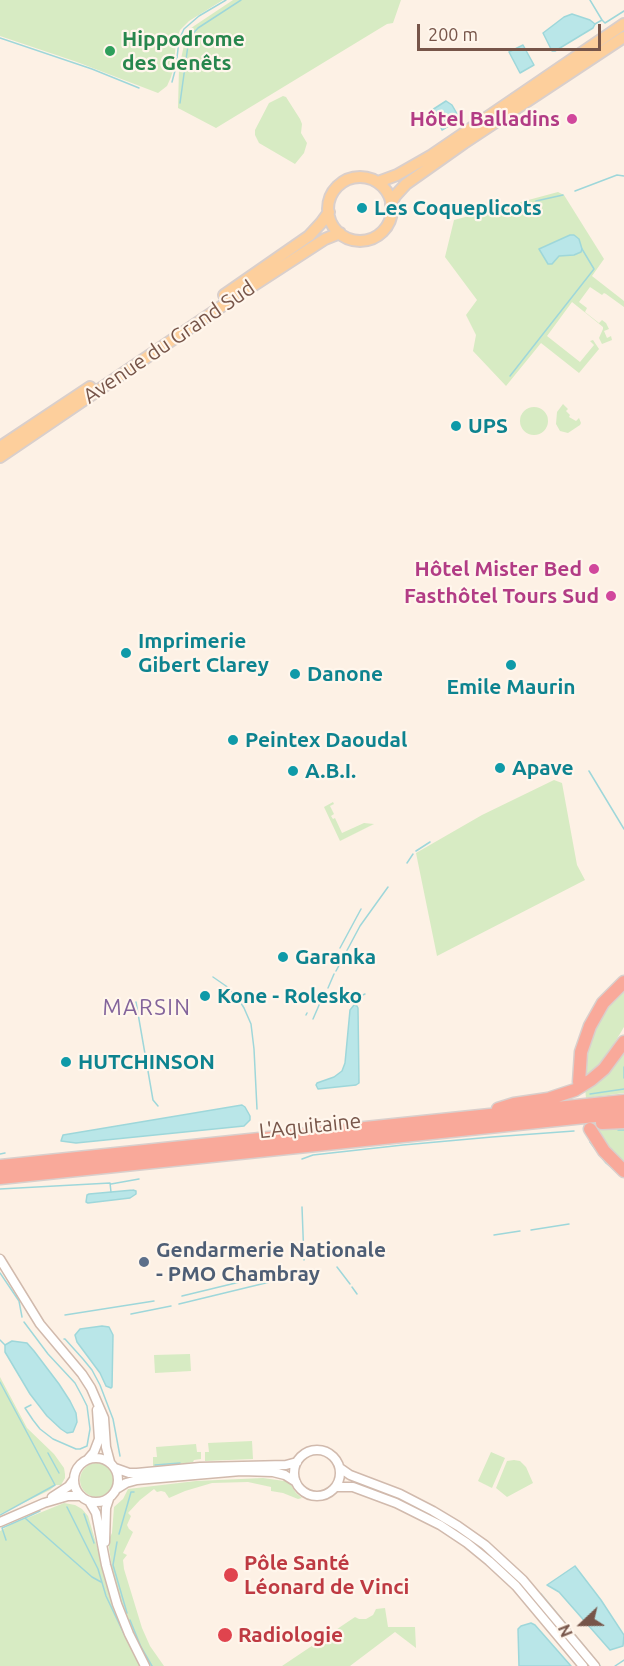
<!DOCTYPE html>
<html>
<head>
<meta charset="utf-8">
<style>
	body { margin:0 }
	#map { position:relative; width:624px; height:1666px; overflow:hidden; background:#fdf1e5; font-family:Ubuntu,sans-serif }
	canvas { display:block }
	.north { position:absolute; left:552px; top:1594px; width:60px; height:60px; -webkit-text-stroke:4px #fff6ec; paint-order:stroke; rotate:248deg; font-size:16px; font-weight:700; line-height:24px; text-align:center; color:#775549 }
	.north::after { content:''; display:block; margin:auto; width:21px; height:27px; background:#775549; clip-path:polygon(50% 0,100% 100%,50% 72%,0 100%) }
	.scale { position:absolute; left:417px; top:24px; width:184px; height:27px; box-sizing:border-box; border:3px solid #775549; border-top:0; padding-left:8px; font-size:18px; line-height:21px; white-space:nowrap; color:#775549; -webkit-text-stroke:4px #fff6ec; paint-order:stroke }
</style>
</head>
<body>
<div id="map">
<canvas width="624" height="1666"></canvas>
<div class="north">N</div>
<div class="scale">200 m</div>
</div>
<script>
const ctx = document.querySelector('canvas').getContext('2d');
ctx.lineJoin = 'round';
function paint(path, color) {
  ctx.fillStyle = color;
  ctx.fill(path, 'evenodd');
}
function poly(rows) {
  const path = new Path2D();
  for (const r of rows) {
    if (r.length === 3) {
      path.moveTo(r[0] + r[2], r[1]);
      path.arc(r[0], r[1], r[2], 0, 2 * Math.PI);
      continue;
    }
    path.moveTo(r[0], r[1]);
    for (let i = 2; i < r.length; i += 2) path.lineTo(r[i], r[i + 1]);
  }
  return path;
}
function stroke(path, color, width, dash) {
  ctx.strokeStyle = color;
  ctx.lineWidth = width;
  ctx.lineCap = dash ? 'butt' : 'round';
  ctx.setLineDash(dash || []);
  ctx.stroke(path);
}
function drawText(font, color, halo, rows, align = 'center') {
  ctx.font = font + ' Ubuntu,sans-serif';
  ctx.lineWidth = 4.5;
  ctx.setLineDash([]);
  ctx.textBaseline = 'middle';
  ctx.strokeStyle = halo;
  ctx.fillStyle = color;
  for (const [text, x, y, turn = 0] of rows) {
    ctx.save();
    ctx.translate(x, y);
    ctx.rotate((+turn || 0) * Math.PI / 180);
    ctx.textAlign = isNaN(turn) ? turn : align;
    if (halo) ctx.strokeText(text, 0, 0);
    ctx.fillText(text, 0, 0);
    ctx.restore();
  }
}
const green = poly([
	[0,0,223,0,189,21,180,30,176,41,174,67,171,77,167,86,158,93,77,62,0,36],
	[233,0,401,0,393,23,387,24,216,128,178,108,179,68,186,36,191,28],
	[283,96,286,97,300,119,302,124,301,133,307,143,304,153,295,164,259,143,255,135,255,130,269,103],
	[558,192,564,195,604,259,592,276,624,301,624,307,606,294,604,293,602,295,590,287,579,302,587,308,585,312,599,323,602,320,606,323,609,329,604,331,607,338,611,336,612,340,602,344,599,338,603,329,603,327,572,302,547,336,580,362,594,345,590,341,593,340,599,349,579,373,541,343,506,386,473,351,476,335,466,315,477,300,445,257,454,220],
	[563,404,568,409,566,411,570,415,569,417,576,421,579,418,581,423,580,425,568,433,560,431,556,424,557,412],
	[534,421,14],
	[554,780,562,783,577,865,585,880,437,956,416,853,482,815],
	[333,802,334,804,330,806,334,814,331,816,333,819,335,818,342,833,364,823,374,824,340,841,324,807],
	[624,992,624,1027,602,1064,584,1080,587,1054,595,1028,609,1007],
	[624,1046,624,1093,586,1098,585,1088],
	[624,1127,624,1161,612,1150,595,1128],
	[190,1354,191,1371,155,1373,154,1355],
	[0,1377,27,1428,54,1454,64,1468,65,1474,65,1478,61,1485,56,1485,50,1490,0,1514],
	[252,1441,253,1459,205,1461,205,1452,209,1452,208,1443],
	[196,1444,197,1452,201,1452,201,1459,194,1460,193,1462,181,1464,153,1467,153,1457,157,1457,156,1447],
	[491,1452,505,1458,492,1488,478,1481],
	[514,1460,520,1461,526,1467,533,1483,507,1497,496,1488,507,1461],
	[97,1480,17],
	[263,1478,284,1481,285,1479,290,1483,296,1493,302,1498,298,1499,283,1493,271,1491,271,1487,248,1482,212,1483,185,1491,169,1498,165,1492,161,1491,157,1492,154,1489,140,1500,128,1513,131,1516,127,1525,129,1529,133,1532,123,1553,127,1555,123,1560,124,1569,142,1628,150,1646,164,1666,150,1666,140,1647,125,1613,114,1581,108,1541,112,1533,114,1507,123,1499,128,1489,196,1481],
	[64,1503,75,1505,82,1509,88,1516,115,1607,145,1666,0,1666,0,1531,10,1525],
	[385,1608,388,1627,415,1627,416,1648,395,1632,350,1666,282,1666,355,1617,359,1619,366,1619,373,1615,376,1609]
]);
const water = poly([
	[572,14,590,20,595,24,593,28,555,51,552,51,543,33,564,17,572,14],
	[523,45,534,65,520,73,509,52,523,45],
	[446,101,452,105,460,119,442,130,432,110,446,101],
	[570,235,574,235,579,239,582,249,581,252,574,255,559,256,552,264,548,264,539,249,570,235],
	[354,1005,357,1006,358,1008,359,1083,356,1085,318,1089,316,1085,317,1083,334,1077,342,1071,345,1063,350,1010,354,1005],
	[242,1105,245,1107,250,1116,250,1120,244,1126,76,1143,61,1141,63,1135,242,1105],
	[133,1190,136,1191,136,1194,130,1198,88,1203,86,1202,87,1195,89,1194,133,1190],
	[102,1326,109,1327,113,1335,112,1387,111,1388,106,1386,100,1373,77,1342,75,1335,80,1329,102,1326],
	[12,1341,27,1343,34,1351,59,1384,70,1401,76,1413,77,1422,73,1432,67,1433,61,1429,47,1416,30,1394,5,1352,5,1345,12,1341],
	[575,1566,601,1600,624,1635,623,1646,610,1650,559,1592,547,1585,575,1566],
	[531,1623,535,1625,571,1666,519,1666,518,1629,521,1626,531,1623]
]);
const stream = poly([
	[590,0,602,20],
	[595,24,602,20,605,23,624,11],
	[0,38,92,69,139,88],
	[172,82,176,67,179,40,184,29,199,16,226,0],
	[180,103,189,38,198,28,241,0],
	[575,191,617,175,624,176],
	[536,201,563,195],
	[510,376,594,269,582,249],
	[589,771,624,829],
	[416,851,430,842],
	[407,863,413,854],
	[340,948,361,909],
	[336,971,360,926,388,887],
	[213,977,226,986,238,998,244,1008,251,1024,254,1049,257,1109],
	[328,988,334,974],
	[136,1002,153,1100,158,1106],
	[354,1005,356,998,365,994],
	[306,1015,307,1013],
	[313,1019,323,996],
	[624,1067,624,1078],
	[590,1094,624,1089],
	[618,1130,624,1130],
	[590,1142,606,1163,617,1172],
	[0,1154,5,1153],
	[302,1159,313,1155,403,1145,492,1137,574,1131],
	[111,1184,139,1179],
	[0,1189,110,1183,111,1192],
	[302,1207,304,1260],
	[531,1230,569,1224],
	[494,1235,520,1231],
	[337,1267,350,1284],
	[0,1273,19,1301,22,1317],
	[352,1287,357,1294],
	[182,1296,248,1280],
	[179,1304,278,1280],
	[131,1314,171,1306],
	[65,1315,154,1301],
	[24,1322,48,1354,75,1383,82,1396,87,1406,90,1429,87,1446,80,1449,76,1449,53,1439,40,1429,33,1420,25,1408,31,1405],
	[64,1339,65,1339,83,1359,92,1370,100,1385,113,1419,120,1456],
	[0,1340,5,1345],
	[0,1382,55,1485,0,1515],
	[48,1453,59,1473],
	[155,1465,180,1463],
	[67,1507,98,1569,106,1596,125,1636],
	[84,1514,94,1543],
	[25,1518,40,1511],
	[119,1534,131,1492,134,1492],
	[6,1540,2,1528,25,1518,92,1577,101,1582],
	[117,1542,113,1565,127,1613],
	[541,1594,594,1658],
	[130,1620,141,1647,152,1666],
	[597,1662,600,1666],
	[615,1666,624,1660]
]);
const minor = poly([
	[0,1259,40,1324,82,1374,91,1388,104,1418,106,1447,110,1462],
	[317,1473,23],
	[96,1480,22],
	[88,1459,94,1452,99,1439,97,1410],
	[115,1468,129,1473,137,1473,200,1467,286,1465,297,1462],
	[340,1468,350,1475,400,1494,433,1511,458,1526,485,1545,523,1580,595,1666],
	[336,1487,353,1487,396,1503,440,1525,467,1543,489,1561,516,1586,583,1666],
	[118,1488,126,1483,137,1480,241,1471,273,1472,285,1475,296,1482],
	[52,1497,69,1486,74,1479],
	[89,1501,96,1513,106,1565,117,1604,129,1634,145,1666],
	[0,1522,44,1503,68,1496,81,1496],
	[105,1542,106,1508,109,1499]
]);
const major = poly([
	[360,209,32],
	[378,182,397,175,432,155,624,24],
	[391,204,395,196,406,184,464,143,624,37],
	[224,295,309,236,321,223,329,212],
	[0,447,90,387],
	[0,457,231,300,325,239,340,233]
]);
const highway = poly([
	[579,1082,581,1052,590,1026,603,1003,624,982],
	[498,1109,514,1104,548,1099,575,1090,591,1080,604,1069,624,1042],
	[602,1123,624,1122],
	[590,1129,604,1151,624,1171],
	[0,1166,624,1101],
	[0,1178,624,1113]
]);
const markers = [
	[110,51,6,"#2e9e5b"],
	[572,119,6,"#d1479c"],
	[362,208,6,"#0f9aa8"],
	[456,426,6,"#0f9aa8"],
	[594,569,6,"#d1479c"],
	[611,596,6,"#d1479c"],
	[126,653,6,"#0f9aa8"],
	[511,665,6,"#0f9aa8"],
	[295,674,6,"#0f9aa8"],
	[233,740,6,"#0f9aa8"],
	[500,768,6,"#0f9aa8"],
	[293,771,6,"#0f9aa8"],
	[283,957,6,"#0f9aa8"],
	[205,996,6,"#0f9aa8"],
	[66,1062,6,"#0f9aa8"],
	[144,1262,6,"#5c6f8a"],
	[231,1575,8,"#e0444e"],
	[225,1635,8,"#e0444e"]
];
const leisureNames = [
	["Hippodrome",122,39],
	["des Genêts",122,63]
];
const hotelNames = [
	["Hôtel Balladins",560,119],
	["Hôtel Mister Bed",582,569],
	["Fasthôtel Tours Sud",599,596]
];
const cultureNames = [
	["Les Coqueplicots",374,208],
	["UPS",468,426],
	["Imprimerie",138,641],
	["Gibert Clarey",138,665],
	["Danone",307,674],
	["Emile Maurin",511,687,"center"],
	["Peintex Daoudal",245,740],
	["Apave",512,768],
	["A.B.I.",305,771],
	["Garanka",295,957],
	["Kone - Rolesko",217,996],
	["HUTCHINSON",78,1062]
];
const streetNames = [
	["Avenue du Grand Sud",169,342,-34],
	["L'Aquitaine",310,1126,-6]
];
const serviceNames = [
	["Gendarmerie Nationale",156,1250],
	["- PMO Chambray",156,1274]
];
const healthNames = [
	["Pôle Santé",244,1563],
	["Léonard de Vinci",244,1587],
	["Radiologie",238,1635]
];
const neighbourhoodNames = [
	["MARSIN",147,1008]
];
paint(green, '#d7ebc3');
paint(water, '#b9e6e8');
stroke(water, '#9ed7da', 1.5);
stroke(stream, '#9ed7da', 1.5);
stroke(minor, '#d1baad', 11);
stroke(major, '#d9cfcc', 14);
stroke(highway, '#d9cfcc', 15);
stroke(minor, '#fff', 8);
stroke(major, '#fdcf9c', 10);
stroke(highway, '#f9a99a', 12);
for (const [x, y, r, color] of markers) {
  const dot = new Path2D();
  dot.arc(x, y, r, 0, 2 * Math.PI);
  ctx.fillStyle = color;
  ctx.fill(dot);
  stroke(dot, '#fff6ec', 2);
}
drawText('bold 21px', '#27864d', '#fff6ec', leisureNames, 'left');
drawText('bold 21px', '#b23c85', '#fff6ec', hotelNames, 'right');
drawText('bold 21px', '#0d838f', '#fff6ec', cultureNames, 'left');
drawText('21px', '#775549', '#fff6ec', streetNames);
drawText('bold 21px', '#4e5e75', '#fff6ec', serviceNames, 'left');
drawText('bold 21px', '#be3a42', '#fff6ec', healthNames, 'left');
ctx.letterSpacing = '1.5px';
drawText('22px', '#83649b', '#fff6ec', neighbourhoodNames);
ctx.letterSpacing = '0px';
</script>
</body>
</html>
